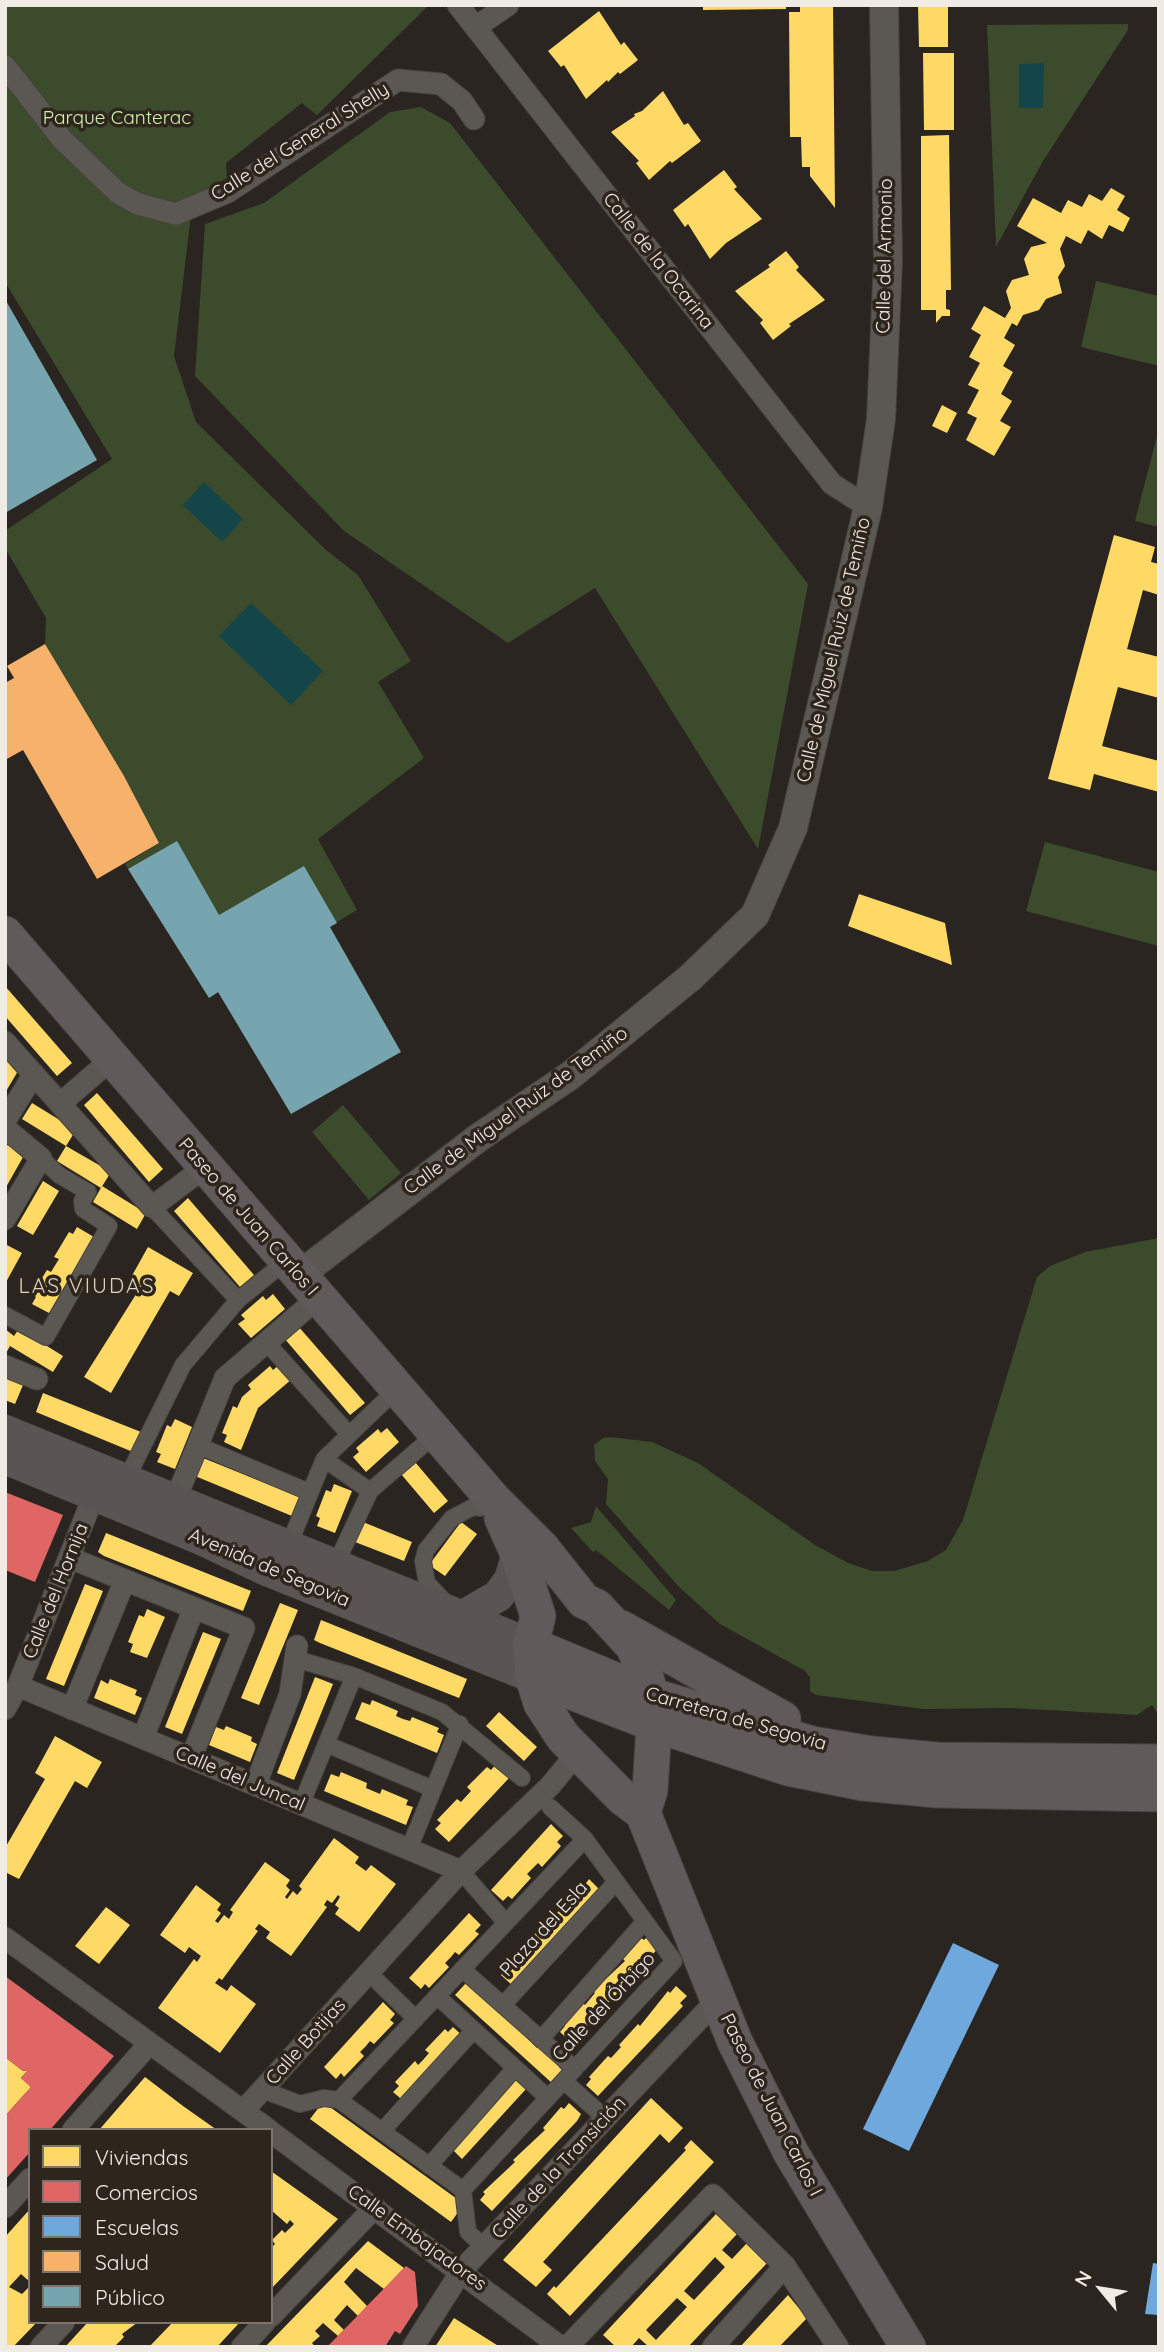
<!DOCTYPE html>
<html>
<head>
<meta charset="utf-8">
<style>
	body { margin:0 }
	#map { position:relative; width:1164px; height:2352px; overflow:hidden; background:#2a2520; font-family:Quicksand,sans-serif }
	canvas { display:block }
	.frame { position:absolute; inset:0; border:7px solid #f1ebe5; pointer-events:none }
	.legend { position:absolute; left:28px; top:2128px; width:245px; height:196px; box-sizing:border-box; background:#2e251c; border:2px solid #7c746c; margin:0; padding:9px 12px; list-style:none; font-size:21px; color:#f1ebe5 }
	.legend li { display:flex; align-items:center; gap:14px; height:35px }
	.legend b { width:35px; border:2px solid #7c746c }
	.north { position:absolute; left:1066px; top:2254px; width:70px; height:70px; -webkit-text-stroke:5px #2e251c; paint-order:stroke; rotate:300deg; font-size:19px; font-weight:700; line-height:28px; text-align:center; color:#f1ebe5 }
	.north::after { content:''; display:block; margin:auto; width:24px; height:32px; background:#f1ebe5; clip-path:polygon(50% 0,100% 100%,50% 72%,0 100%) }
</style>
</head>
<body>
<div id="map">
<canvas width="1164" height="2352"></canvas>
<div class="frame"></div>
<ul class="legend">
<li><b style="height:19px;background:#ffd966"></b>Viviendas</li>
<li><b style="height:19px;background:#e06666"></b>Comercios</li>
<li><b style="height:19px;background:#6fa8dc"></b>Escuelas</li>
<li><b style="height:19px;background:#f6b26b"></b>Salud</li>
<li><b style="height:19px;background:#76a5af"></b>Público</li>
</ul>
<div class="north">N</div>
</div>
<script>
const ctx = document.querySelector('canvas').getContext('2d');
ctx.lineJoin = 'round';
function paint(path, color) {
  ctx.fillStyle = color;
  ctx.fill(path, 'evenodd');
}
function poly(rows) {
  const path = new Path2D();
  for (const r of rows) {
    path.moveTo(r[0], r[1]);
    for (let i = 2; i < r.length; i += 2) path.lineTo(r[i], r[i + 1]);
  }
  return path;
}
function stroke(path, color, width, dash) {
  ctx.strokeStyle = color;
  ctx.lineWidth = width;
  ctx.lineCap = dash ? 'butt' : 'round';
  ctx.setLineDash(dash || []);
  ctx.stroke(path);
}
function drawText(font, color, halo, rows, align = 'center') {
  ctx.font = font + ' Quicksand,sans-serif';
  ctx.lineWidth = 7;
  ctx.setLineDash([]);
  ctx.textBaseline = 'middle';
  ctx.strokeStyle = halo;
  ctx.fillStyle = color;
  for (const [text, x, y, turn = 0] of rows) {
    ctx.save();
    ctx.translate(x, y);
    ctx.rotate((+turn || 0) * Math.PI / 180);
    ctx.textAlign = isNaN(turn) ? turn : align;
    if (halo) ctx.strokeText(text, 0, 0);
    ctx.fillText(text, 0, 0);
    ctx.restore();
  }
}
const green = poly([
	[5,5,429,5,317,115,302,103,226,163,227,178,193,199,174,356,196,422,325,549,358,575,411,661,378,682,424,758,318,839,357,910,209,998,125,864,159,843,124,776,45,644,46,618,5,548,5,531,112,459,5,282],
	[1128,24,1128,30,1043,161,996,247,987,25],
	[421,107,450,123,808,584,758,849,595,588,508,643,344,531,195,376,205,224,264,203,390,112],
	[1096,281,1159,296,1159,366,1081,347],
	[1157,436,1159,436,1159,527,1135,521],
	[1045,842,1159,872,1159,946,1026,911],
	[343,1105,401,1173,369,1200,312,1132],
	[1159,1238,1159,1716,1152,1705,1137,1715,1011,1708,923,1709,816,1695,810,1691,810,1677,805,1671,720,1624,679,1587,606,1504,608,1479,595,1461,594,1445,603,1438,610,1437,652,1442,698,1463,815,1545,848,1563,872,1571,894,1571,928,1561,946,1550,963,1520,1037,1277,1050,1266,1085,1252],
	[596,1506,676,1600,669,1610,596,1550,593,1552,571,1528,591,1522]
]);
const water = poly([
	[1044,63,1043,108,1019,108,1019,64],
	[204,482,243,519,222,542,183,505],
	[251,603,323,671,291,705,219,636]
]);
const homes = poly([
	[703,5,786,5,786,9,703,10],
	[800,5,833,5,835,208,810,176,810,167,802,167,801,137,790,137,789,12,800,12],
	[918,5,948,5,948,47,919,47],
	[599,11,621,45,624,42,638,60,620,74,618,72,608,82,607,80,586,99,564,65,561,67,548,51],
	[923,53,954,53,954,130,924,130],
	[663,91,684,125,688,123,701,141,672,163,670,161,649,180,636,163,639,161,611,132,635,116,634,114,642,111],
	[949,135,951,290,946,290,946,309,950,310,950,316,942,316,936,323,936,310,921,310,921,136],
	[724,170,737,187,734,189,762,219,726,243,710,259,688,224,685,227,673,210],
	[1111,188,1125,196,1117,210,1130,218,1123,232,1109,225,1102,239,1088,230,1081,244,1066,236,1060,249,1065,266,1058,277,1062,293,1046,299,1039,310,1023,315,1017,326,1012,323,1004,338,1015,345,1003,366,1013,372,1001,394,1012,401,1000,421,1011,427,994,456,966,440,977,418,967,413,979,390,968,385,980,363,969,357,981,335,971,329,984,306,1005,318,1011,308,1006,291,1012,280,1029,275,1024,259,1031,247,1047,243,1017,226,1033,198,1061,213,1068,200,1082,207,1089,194,1102,201],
	[786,251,799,267,796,270,825,300,789,324,791,326,773,340,760,323,763,320,735,291,770,267,768,265],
	[942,405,957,413,947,433,932,426],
	[1114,535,1155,547,1151,562,1159,564,1159,595,1143,590,1127,649,1159,657,1159,698,1118,687,1102,746,1159,761,1159,792,1094,774,1090,790,1048,779],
	[859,894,945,923,952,965,848,926],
	[5,986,72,1063,57,1076,5,1016],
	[5,1057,21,1066,5,1093],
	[97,1093,163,1169,149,1182,84,1105],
	[32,1103,76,1130,66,1146,111,1172,101,1188,57,1161,66,1146,22,1119],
	[11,1140,27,1150,5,1189,5,1149],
	[43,1181,59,1191,33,1235,17,1226],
	[102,1186,146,1213,137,1229,93,1202],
	[188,1198,254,1275,240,1287,174,1211],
	[77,1227,94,1237,49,1313,32,1304,36,1297,32,1294,47,1270,51,1272,59,1259,54,1257,69,1232,73,1234],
	[5,1244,22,1253,5,1284],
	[148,1247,193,1273,179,1296,170,1291,111,1393,84,1377,140,1288,129,1281],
	[273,1294,285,1309,251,1338,238,1324,245,1319,241,1315,263,1296,266,1300],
	[298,1326,365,1403,350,1415,284,1338],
	[5,1329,14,1336,18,1330,26,1333,63,1356,53,1372,10,1346,5,1355],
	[279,1365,292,1379,258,1408,241,1450,224,1442,227,1435,222,1433,233,1406,237,1408,242,1397,251,1389,248,1385,270,1366,273,1370],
	[5,1376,23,1385,15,1404,5,1400],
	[43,1393,141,1432,133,1452,36,1412],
	[175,1419,192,1427,175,1469,157,1462,161,1454,156,1452,167,1425,171,1427],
	[387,1428,399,1442,366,1472,353,1457,359,1452,356,1448,378,1429,381,1433],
	[203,1458,300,1497,292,1516,195,1476],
	[415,1462,448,1501,434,1513,401,1474],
	[334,1484,352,1491,335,1533,317,1526,320,1518,316,1516,326,1490,331,1492],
	[363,1522,412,1542,404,1561,355,1542],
	[461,1522,477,1534,445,1576,429,1565],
	[106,1533,251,1591,243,1611,104,1556,98,1552],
	[85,1584,103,1591,64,1686,46,1679],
	[280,1603,298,1610,259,1705,241,1698],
	[147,1609,165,1617,147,1658,130,1652,133,1644,128,1642,139,1615,144,1617],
	[321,1620,467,1679,459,1698,320,1643,314,1640],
	[203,1632,221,1639,182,1734,165,1727],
	[315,1677,333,1684,294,1780,277,1773],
	[110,1679,137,1690,135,1695,142,1698,135,1715,94,1698,101,1680,108,1684],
	[372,1700,398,1711,396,1716,403,1719,410,1721,412,1717,439,1728,437,1732,444,1735,437,1753,355,1719,362,1702,370,1705],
	[499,1712,537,1747,524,1761,486,1726],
	[226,1726,252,1737,251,1741,257,1744,250,1762,209,1745,216,1727,224,1730],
	[55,1736,102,1762,87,1788,75,1781,19,1879,5,1872,5,1848,45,1779,35,1773],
	[496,1764,510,1777,449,1842,435,1829,441,1823,437,1820,457,1799,461,1802,471,1791,467,1787,487,1767,491,1770],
	[341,1772,367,1783,366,1788,380,1794,382,1789,408,1800,406,1805,413,1807,406,1825,324,1791,331,1774,339,1777],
	[551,1824,563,1836,557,1842,561,1846,542,1867,538,1863,527,1874,531,1878,512,1899,508,1896,503,1901,491,1890],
	[334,1838,359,1857,355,1863,366,1871,371,1865,396,1884,359,1932,335,1914,339,1908,335,1905,340,1897,338,1895,332,1903,327,1900,324,1905,327,1907,291,1956,266,1938,270,1932,259,1924,255,1929,258,1931,222,1980,219,1978,215,1983,227,1991,231,1985,256,2004,220,2053,158,2008,194,1959,197,1962,201,1956,189,1947,185,1953,160,1935,196,1885,221,1904,217,1910,221,1913,215,1921,218,1923,224,1915,229,1919,233,1912,230,1910,265,1862,290,1880,286,1886,290,1890,285,1897,287,1899,293,1891,297,1895,302,1889,299,1886],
	[589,1879,601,1891,513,1986,501,1975,506,1969,502,1966,521,1945,525,1949,531,1943,535,1938,533,1936,564,1906,561,1903,580,1882,584,1886],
	[106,1907,130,1925,99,1964,75,1946],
	[469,1913,481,1925,475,1931,479,1934,459,1955,455,1952,451,1957,445,1963,449,1967,429,1988,425,1984,421,1989,409,1978],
	[649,1935,661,1945,572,2043,560,2032,565,2026,561,2022,581,2001,585,2005,595,1993,593,1991,625,1961,621,1957,640,1937,644,1940],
	[466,1983,497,2004,494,2008,505,2018,508,2014,530,2034,526,2037,537,2048,541,2044,562,2063,559,2067,564,2072,553,2084,455,1995],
	[676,1986,687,1996,680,2003,683,2006,598,2096,586,2085,591,2079,589,2077,608,2056,611,2058,621,2047,619,2045,638,2024,640,2026,668,1991,670,1993],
	[383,2002,395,2014,390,2020,394,2023,374,2044,370,2041,366,2046,360,2052,364,2056,344,2077,341,2073,336,2079,324,2067],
	[453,2027,465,2038,406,2103,393,2092,399,2086,395,2082,415,2061,418,2065,423,2060,429,2053,425,2050,445,2029,448,2032],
	[5,2057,23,2071,28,2070,21,2078,31,2087,5,2116],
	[145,2077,183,2106,217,2130,99,2130],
	[515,2079,526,2089,462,2159,451,2148],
	[651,2098,683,2128,669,2143,660,2134,543,2262,552,2270,536,2287,503,2260],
	[323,2102,464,2204,451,2222,310,2119],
	[569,2103,581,2114,577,2121,492,2211,480,2200,485,2194,483,2192,515,2162,513,2160,545,2130,543,2128,561,2107,564,2109],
	[691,2140,714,2162,570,2316,547,2294,554,2286,556,2288,686,2150,684,2148],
	[271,2171,338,2219,271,2289,271,2248,275,2244,272,2240,282,2230,285,2233,294,2224,290,2220,287,2224,271,2210],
	[30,2209,30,2282,21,2274,9,2287,22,2294,30,2286,30,2322,37,2322,13,2347,5,2347,5,2237],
	[716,2214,737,2234,722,2250,732,2259,747,2243,768,2262,688,2347,649,2347,639,2338,631,2347,616,2347,603,2335],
	[715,2257,725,2267,694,2300,684,2291],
	[677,2298,687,2307,656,2340,646,2330],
	[368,2241,404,2268,384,2289,356,2268,344,2282,367,2306,358,2316,347,2305,334,2320,344,2330,338,2336,323,2323,315,2331,320,2336,312,2343,315,2347,265,2347],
	[788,2295,807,2318,779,2347,740,2347],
	[454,2318,500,2347,435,2347],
	[88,2322,138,2322,122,2334,124,2337,114,2347,65,2347],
	[173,2322,240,2322,217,2347,149,2347]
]);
const shops = poly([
	[5,1492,63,1515,35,1582,5,1570],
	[5,1976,114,2056,50,2130,30,2130,30,2152,5,2180,5,2116,31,2087,21,2078,28,2070,23,2071,5,2057],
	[406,2266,415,2272,418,2306,400,2334,395,2331,385,2347,327,2347]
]);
const schools = poly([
	[953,1943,999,1965,909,2151,863,2129],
	[1153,2263,1159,2264,1159,2315,1145,2314]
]);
const health = poly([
	[45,644,124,776,159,843,97,879,23,750,5,760,5,683,14,678,7,666]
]);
const public = poly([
	[5,299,97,460,5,513],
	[177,841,219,915,304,866,337,923,330,927,401,1052,291,1114,218,992,209,998,128,869]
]);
const pedestrian = poly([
	[152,1207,238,1300],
	[5,1315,46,1337,109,1226,83,1209,82,1201,88,1192,59,1175,41,1158],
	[266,1342,348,1433],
	[197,1445,309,1492],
	[324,1459,370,1491],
	[126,1480,183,1365,238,1300,286,1261],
	[288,1547,324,1459,398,1388],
	[335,1566,370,1491,437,1433],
	[440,1604,442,1599,427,1583,423,1561,426,1550,452,1518,473,1507,481,1508],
	[296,1659,354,1676,442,1712,522,1778],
	[326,1744,433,1789],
	[301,1805,354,1676],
	[409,1849,460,1724],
	[461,1871,506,1923],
	[462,1969,575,2069],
	[369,1973,416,2019],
	[437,1996,548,2098],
	[503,2005,616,1882],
	[541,2039,645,1921],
	[564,2081,605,2118],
	[263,2090,300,2104,324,2098,339,2100,463,2190,468,2232,484,2247],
	[339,2100,585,1839],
	[382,2131,474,2030],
	[429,2166,515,2068],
	[463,2190,674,1961,585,1839,550,1807]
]);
const minor = poly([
	[458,5,832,484,868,507],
	[476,27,508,5],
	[5,66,62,139,118,193,138,204,176,214,228,192,398,80,441,84,462,101,474,119],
	[5,1042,152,1207,205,1167],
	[61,1103,113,1058],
	[5,1121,34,1074],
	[5,1128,41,1158,5,1219],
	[5,1366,37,1379],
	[175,1501,225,1378,318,1298],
	[70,1558,244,1628,191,1758],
	[18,1686,461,1871],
	[5,1709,18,1686,98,1485],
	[72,1709,125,1580],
	[143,1738,194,1608],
	[256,1784,290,1694,297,1646],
	[5,1938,269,2130],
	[243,2111,461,1871,550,1786,578,1752],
	[73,2130,149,2044],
	[271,2132,561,2347],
	[5,2207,30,2179],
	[271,2316,375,2207],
	[41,2347,64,2322],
	[242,2347,265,2322],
	[413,2347,462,2270,718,1999],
	[567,2347,713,2195,785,2266,838,2347],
	[713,2347,785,2266]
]);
const tertiary = poly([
	[298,1276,478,1138,571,1075,691,977,755,915,793,828,868,507,881,419,888,261,884,5]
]);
const secondary = poly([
	[5,1431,531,1645],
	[5,1458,204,1540,267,1570,533,1677],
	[460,1618,498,1596,510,1580,518,1554]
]);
const primary = poly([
	[5,934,493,1499,541,1547,584,1601,597,1607,633,1646,644,1670,655,1712,650,1790,643,1813],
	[502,1518,518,1554,538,1616,531,1645,533,1677,541,1703,563,1737,623,1798,643,1813,735,2042,791,2153,908,2347],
	[621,1628,783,1719],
	[531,1645,653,1696,812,1744,872,1754,937,1760,1159,1762],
	[533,1677,654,1724,788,1768,863,1783,937,1790,1159,1794]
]);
const parkNames = [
	["Parque Canterac",117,118]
];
const streetNames = [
	["Calle del General Shelly",300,142,-32],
	["Calle del Armonio",885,256,-89],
	["Calle de la Ocarina",658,261,52],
	["Calle de Miguel Ruiz de Temiño",834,650,-77],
	["Calle de Miguel Ruiz de Temiño",516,1111,-36],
	["Paseo de Juan Carlos I",248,1217,49],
	["Avenida de Segovia",269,1568,23],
	["Calle del Hornija",56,1591,-68],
	["Carretera de Segovia",736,1719,16],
	["Calle del Juncal",240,1779,23],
	["Plaza del Esla",544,1929,-48],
	["Calle del Órbigo",604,2007,-47],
	["Calle Botijas",306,2042,-48],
	["Paseo de Juan Carlos I",771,2105,63],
	["Calle de la Transición",559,2168,-47],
	["Calle Embajadores",417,2238,36]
];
const neighbourhoodNames = [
	["LAS VIUDAS",87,1287]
];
paint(green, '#3c4b2b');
paint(water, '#144549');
paint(homes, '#ffd966');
paint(shops, '#e06666');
paint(schools, '#6fa8dc');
paint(health, '#f6b26b');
paint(public, '#76a5af');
stroke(pedestrian, '#47423e', 18);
stroke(minor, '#47423e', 23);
stroke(tertiary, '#47423e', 30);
stroke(secondary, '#47423e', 33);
stroke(primary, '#47423e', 37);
stroke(pedestrian, '#5b5854', 16);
stroke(minor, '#5b5854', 21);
stroke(tertiary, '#5b5854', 28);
stroke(secondary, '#5a5553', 32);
stroke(primary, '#605a5a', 35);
drawText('19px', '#cff2ac', '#2e251c', parkNames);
drawText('19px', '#f1ebe5', '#2e251c', streetNames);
ctx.letterSpacing = '2px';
drawText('21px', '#dcd1c5', '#2e251c', neighbourhoodNames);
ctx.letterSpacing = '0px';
</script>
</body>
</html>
